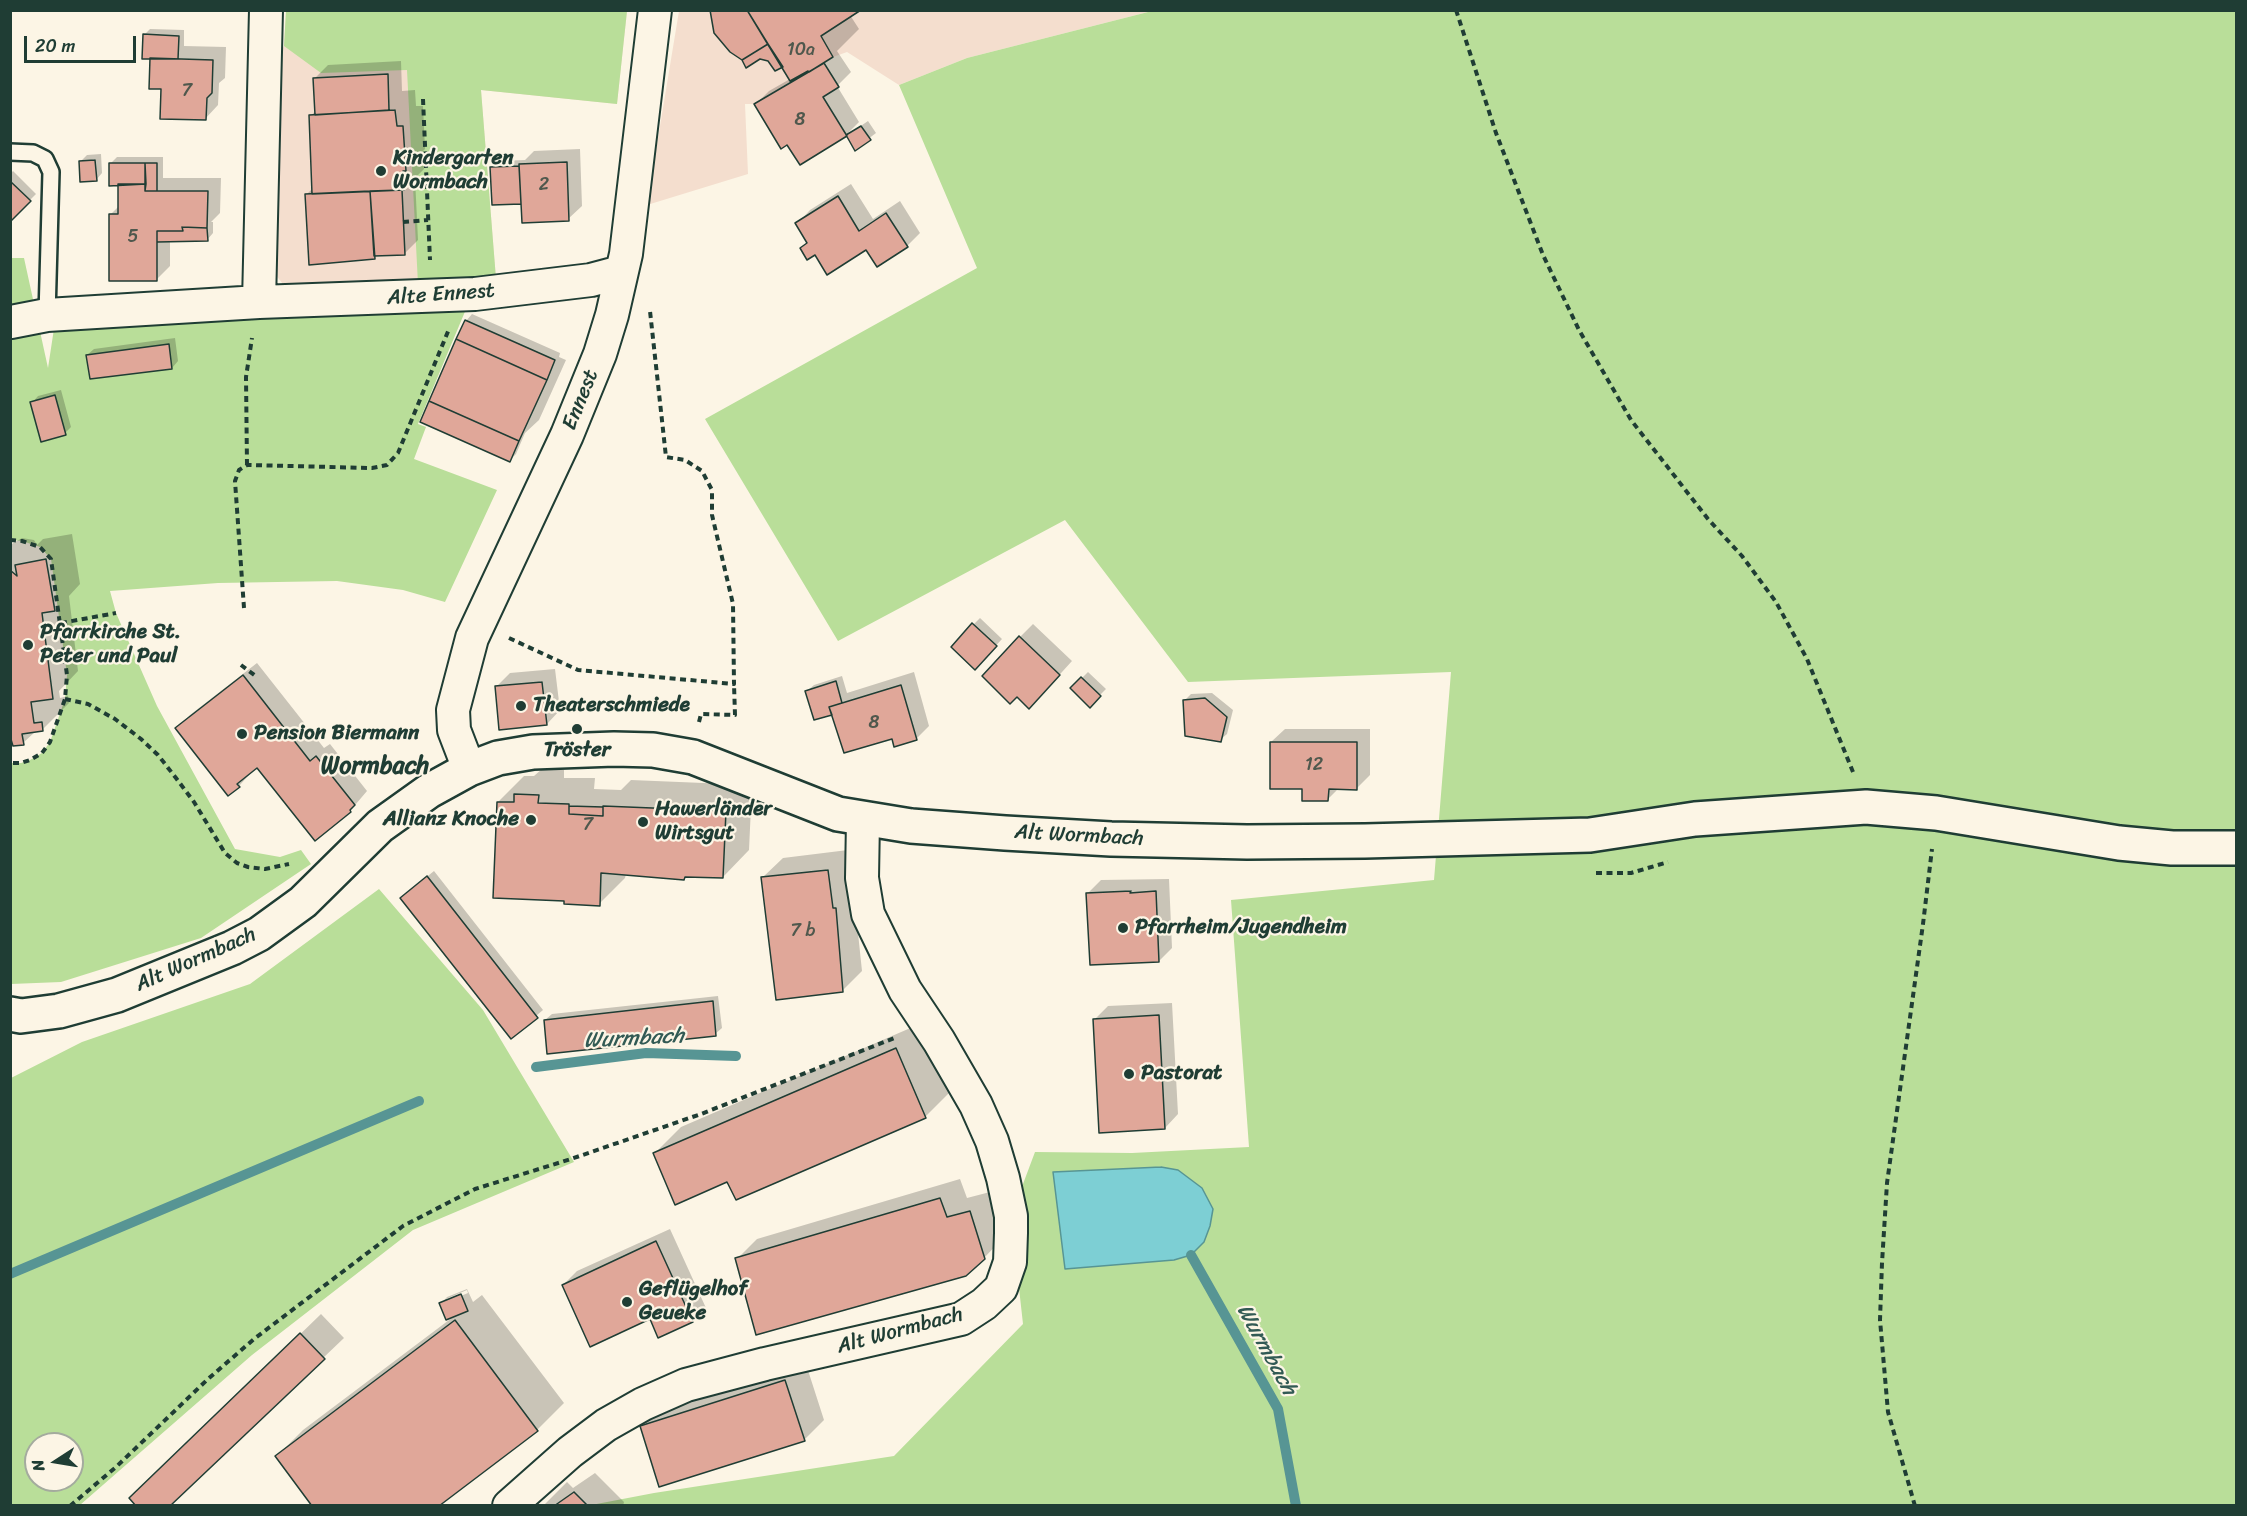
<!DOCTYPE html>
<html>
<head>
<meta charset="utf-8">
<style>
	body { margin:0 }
	#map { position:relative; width:2247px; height:1516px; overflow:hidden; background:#fcf5e5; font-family:Sriracha,sans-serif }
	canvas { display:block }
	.frame { position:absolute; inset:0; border:12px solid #1f3d34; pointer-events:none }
	.north { position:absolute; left:24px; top:1432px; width:60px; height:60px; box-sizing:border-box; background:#fcf5e5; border:2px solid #a4ab9e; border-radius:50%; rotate:258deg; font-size:16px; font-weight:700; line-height:24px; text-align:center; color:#1f3d34 }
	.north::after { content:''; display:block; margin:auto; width:21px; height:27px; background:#1f3d34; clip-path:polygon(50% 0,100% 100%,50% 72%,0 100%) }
	.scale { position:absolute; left:24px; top:36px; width:112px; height:27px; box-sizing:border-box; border:3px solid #1f3d34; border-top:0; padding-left:8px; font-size:18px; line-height:21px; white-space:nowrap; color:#1f3d34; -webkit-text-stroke:4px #fcf5e5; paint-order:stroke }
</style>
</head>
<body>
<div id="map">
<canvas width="2247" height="1516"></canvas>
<div class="frame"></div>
<div class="north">N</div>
<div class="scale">20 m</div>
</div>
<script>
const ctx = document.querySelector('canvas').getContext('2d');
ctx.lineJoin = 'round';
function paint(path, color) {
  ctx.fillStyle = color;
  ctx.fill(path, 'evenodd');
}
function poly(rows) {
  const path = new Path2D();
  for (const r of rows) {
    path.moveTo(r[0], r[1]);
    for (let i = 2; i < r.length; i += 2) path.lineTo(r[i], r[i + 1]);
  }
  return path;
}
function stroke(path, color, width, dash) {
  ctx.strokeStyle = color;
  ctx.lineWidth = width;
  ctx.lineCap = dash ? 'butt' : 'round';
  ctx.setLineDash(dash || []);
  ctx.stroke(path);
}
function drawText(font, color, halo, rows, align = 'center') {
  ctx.font = font + ' Sriracha,sans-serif';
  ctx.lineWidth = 4.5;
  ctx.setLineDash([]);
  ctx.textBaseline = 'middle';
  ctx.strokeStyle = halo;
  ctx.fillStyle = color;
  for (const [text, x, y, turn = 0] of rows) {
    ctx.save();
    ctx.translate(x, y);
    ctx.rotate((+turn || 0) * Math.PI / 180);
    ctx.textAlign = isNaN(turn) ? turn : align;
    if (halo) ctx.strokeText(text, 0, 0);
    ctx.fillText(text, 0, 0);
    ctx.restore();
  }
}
const built = poly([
	[286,11,627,11,617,104,481,90,496,279,297,290,283,284,275,274,279,55,284,46],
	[679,11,1152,11,967,58,899,85,847,52,833,57,754,104,745,104,748,174,647,205]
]);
const green = poly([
	[286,11,627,11,617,104,481,90,496,279,418,284,407,70,321,73,284,46],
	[1152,11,2236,11,2236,1505,586,1506,654,1493,894,1456,1023,1324,1011,1216,1035,1152,1132,1153,1249,1147,1231,900,1434,880,1451,672,1188,682,1065,520,838,641,705,419,977,268,899,85,967,58],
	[11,258,24,258,48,368,55,322,469,302,418,424,426,427,414,459,497,490,445,602,403,590,337,581,218,583,110,591,116,613,157,706,235,849,280,857,301,850,311,864,201,938,61,982,11,984,11,763,21,763,30,760,42,753,50,742,65,699,67,675,51,559,40,547,22,541,11,540],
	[379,889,483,1010,574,1162,413,1230,252,1355,80,1505,11,1505,11,1078,82,1042,250,984],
	[36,1444,72,1444,72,1480,36,1480]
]);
const water = poly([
	[1161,1167,1178,1170,1202,1188,1213,1209,1210,1226,1204,1242,1191,1255,1174,1260,1065,1269,1053,1172,1161,1167]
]);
const shadow = poly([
	[850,15,859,29,837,51,851,72,837,86,859,122,848,133,849,134,868,121,876,133,855,149,846,135,800,163,788,143,755,105,769,91,790,79,782,65,769,60,760,57,743,59],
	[150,29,184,30,184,46,226,47,225,78,219,83,218,105,205,119,162,88,144,35],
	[401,61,402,91,415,90,416,106,423,106,425,149,422,152,424,169,415,178,418,240,405,253,377,255,374,258,306,195,314,187,311,116,316,110,315,78,328,65],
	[580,149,582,206,568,219,522,200,520,202,491,167,498,161,525,160,534,151],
	[101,154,102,173,96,180,80,162,87,155],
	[117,157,163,157,163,178,221,178,220,213,211,222,213,222,213,233,207,240,170,240,170,266,157,279,110,215,120,205,120,184,110,164],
	[13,171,36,194,10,220,10,174],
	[851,184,873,219,900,201,920,233,907,246,867,248,808,242,797,224,810,210],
	[472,314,560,353,559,357,566,360,539,420,525,433,516,454,510,460,466,321],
	[175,338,178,361,172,368,87,355,94,349],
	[61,390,71,427,65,433,32,403,38,396],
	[72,534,80,584,69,596,78,671,59,691,60,698,68,696,69,703,42,730,36,731,23,743,10,734,10,545,22,538,34,540,37,545,43,539],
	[980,618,1002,639,975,668,973,625],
	[1033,624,1072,661,1042,694,1020,637],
	[257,663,324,748,330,744,367,791,350,811,257,766,239,786,177,729,190,715],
	[555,669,560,710,547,724,496,687,510,673],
	[914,672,929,726,916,739,893,737,832,712,807,691,814,685,842,676,847,693],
	[1088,672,1106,689,1090,705,1072,688],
	[1212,693,1233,710,1227,734,1220,740,1185,700,1191,694],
	[1285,729,1370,729,1370,775,1357,788,1339,788,1328,799,1303,788,1271,742],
	[542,769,564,770,564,778,595,778,594,789,621,790,631,780,752,785,749,850,723,877,626,874,625,878,599,904,498,802,524,776,534,776],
	[848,850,860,931,858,933,862,971,842,991,762,878,783,858],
	[434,871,543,1010,511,1037,408,892],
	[1169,879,1172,948,1159,961,1088,893,1101,880],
	[718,996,722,1028,715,1034,545,1020,552,1014],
	[1172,1003,1178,1114,1165,1128,1095,1019,1108,1006],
	[922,1023,952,1090,925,1117,728,1180,655,1153,681,1127],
	[960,1179,967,1198,990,1192,1004,1237,984,1258,737,1259,757,1239],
	[670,1229,706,1308,692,1321,651,1317,563,1285,577,1271],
	[467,1289,473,1302,482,1295,564,1403,537,1430,437,1506,277,1456,303,1430,453,1317,441,1304,447,1297],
	[467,1290,468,1293,446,1302,446,1299],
	[321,1314,344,1338,168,1506,152,1478],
	[805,1361,824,1420,804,1440,642,1427,662,1407],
	[595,1473,624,1502,623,1506,543,1506,567,1482,573,1488]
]);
const stream = poly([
	[536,1067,646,1053,736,1056],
	[1191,1255,1278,1409,1296,1506],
	[10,1274,419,1101]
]);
const building = poly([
	[710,10,747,10,768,44,742,60,730,52,714,33,710,10],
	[747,10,861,10,821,36,833,57,809,72,808,71,790,81,747,10],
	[143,34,179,36,178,59,142,59,143,34],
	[768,44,783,67,775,71,768,61,760,59,746,68,742,60,768,44],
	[150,58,213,60,212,93,207,98,206,120,160,119,161,89,149,89,150,58],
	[824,63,839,87,823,97,847,136,800,165,787,145,781,149,754,104,824,63],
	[388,74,389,110,315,115,313,78,388,74],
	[395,110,397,126,403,126,406,171,403,171,404,190,312,194,309,115,395,110],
	[861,126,871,140,855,151,846,135,861,126],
	[95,160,97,181,80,182,79,161,95,160],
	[567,162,569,221,522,223,519,164,567,162],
	[109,163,145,163,146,184,109,186,109,163],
	[145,163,157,163,157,191,145,191,145,163],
	[519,166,521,204,492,205,490,167,519,166],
	[10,181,31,201,10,222,10,181],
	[118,184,146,184,145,191,208,191,207,228,182,227,183,231,157,231,157,281,109,281,109,214,118,214,118,184],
	[402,190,405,255,374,256,370,191,402,190],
	[370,191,375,259,309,265,305,194,370,191],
	[838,196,859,231,886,213,908,247,877,267,866,250,827,275,815,255,807,260,800,248,807,243,795,223,838,196],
	[182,227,207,228,208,241,157,242,157,231,183,231,182,227],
	[465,320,555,360,547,380,456,339,465,320],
	[456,339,547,380,519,441,429,401,456,339],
	[169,344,172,369,90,379,86,355,169,344],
	[55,395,66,435,41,442,30,402,55,395],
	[429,401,519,441,510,462,420,422,429,401],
	[46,559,55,611,42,613,53,699,31,702,34,723,42,722,43,731,22,734,24,745,13,746,10,736,10,570,17,576,15,565,46,559],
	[972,623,997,646,975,670,951,647,972,623],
	[1019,636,1060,675,1029,709,1017,697,1010,704,982,676,1019,636],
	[243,675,310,761,316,756,355,805,350,810,351,812,315,841,257,768,237,784,240,787,228,796,175,728,243,675],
	[1081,677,1101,696,1090,708,1070,688,1081,677],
	[836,681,842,703,829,707,832,715,814,720,805,691,836,681],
	[542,682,547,725,499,730,495,686,542,682],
	[901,685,917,740,894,747,892,739,844,753,829,707,901,685],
	[1205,698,1227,717,1221,742,1185,736,1183,700,1205,698],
	[1270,742,1357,742,1357,790,1329,789,1328,801,1302,801,1302,789,1270,789,1270,742],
	[514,794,539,795,538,803,569,804,569,814,603,816,603,806,726,811,723,878,685,877,684,880,601,873,600,906,564,904,564,901,493,898,497,802,514,802,514,794],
	[569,806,603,807,603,816,569,814,569,806],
	[828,870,833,908,836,908,843,992,776,1000,761,877,828,870],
	[427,876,538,1018,511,1039,400,898,427,876],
	[1131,891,1130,893,1156,891,1159,962,1090,965,1086,893,1131,891],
	[713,1001,716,1036,547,1054,544,1020,713,1001],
	[1159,1015,1165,1129,1099,1133,1093,1019,1159,1015],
	[896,1048,926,1118,736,1200,727,1182,675,1205,653,1153,896,1048],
	[940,1198,947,1217,970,1211,985,1259,966,1276,756,1335,735,1258,940,1198],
	[656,1241,693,1322,658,1338,650,1319,590,1347,562,1285,656,1241],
	[461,1294,468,1311,446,1320,439,1303,461,1294],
	[455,1320,538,1431,439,1506,312,1506,275,1456,455,1320],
	[300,1333,325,1359,170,1506,136,1506,129,1498,300,1333],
	[785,1380,805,1441,659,1487,640,1426,785,1380],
	[574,1492,588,1506,554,1506,574,1492]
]);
const path = poly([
	[1456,10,1496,133,1543,255,1579,330,1631,420,1708,519,1742,556,1776,602,1807,659,1853,772],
	[423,99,430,260],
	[403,222,428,220],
	[247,465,246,377,252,338],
	[10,540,22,541,40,547,51,559,67,675,65,699,50,742,42,753,30,760,21,763,10,763],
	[244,608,235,481,239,470,247,465,372,468,387,465,398,453,449,329],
	[61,623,116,613],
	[509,638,578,670,734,684,733,604,712,515,712,490,702,471,685,460,666,457,650,311],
	[241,665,257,677],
	[65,699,88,704,115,719,141,739,158,755,176,778,194,802,225,853,237,863,248,867,265,869,289,864],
	[699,722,701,714,735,715,734,684],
	[1596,873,1631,873,1668,862],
	[70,1506,116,1467,208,1379,254,1339,403,1226,475,1189,571,1159,701,1114,897,1037],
	[1915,1506,1888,1412,1880,1320,1882,1263,1887,1183,1923,924,1932,849]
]);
const service = poly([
	[10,152,33,153,45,159,51,172,47,315]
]);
const minor = poly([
	[259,302,266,10],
	[11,322,47,315,259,302,475,294,591,280,621,272],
	[469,769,454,730,453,710,472,638,567,435,600,354,612,315,626,254,655,10],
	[509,1506,570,1452,606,1425,643,1404,686,1385,765,1364,961,1319,984,1304,1001,1288,1010,1262,1011,1233,1011,1216,1003,1178,992,1141,976,1105,939,1041,905,990,868,914,862,878,863,820]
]);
const tertiary = poly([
	[10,1014,21,1016,59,1011,117,995,232,948,259,934,303,902,380,826,429,791,469,769,498,758,533,752,614,749,653,750,693,757,838,814,911,826,1005,833,1111,839,1247,842,1365,841,1590,835,1695,819,1866,807,1936,813,2119,843,2172,848,2236,848]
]);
const markers = [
	[381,171,6,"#1f3d34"],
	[28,645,6,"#1f3d34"],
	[521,706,6,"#1f3d34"],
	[577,729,6,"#1f3d34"],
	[242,734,6,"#1f3d34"],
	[531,820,6,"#1f3d34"],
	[643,822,6,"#1f3d34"],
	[1123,928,6,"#1f3d34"],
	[1129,1074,6,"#1f3d34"],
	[627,1302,6,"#1f3d34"]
];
const numberNames = [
	["10a",801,50],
	["7",187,91],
	["8",800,120],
	["2",544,185],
	["5",133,237],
	["8",874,723],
	["12",1314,765],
	["7",588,825],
	["7 b",803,931]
];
const poiNames = [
	["Kindergarten",393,159],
	["Wormbach",393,183],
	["Pfarrkirche St.",40,633],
	["Peter und Paul",40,657],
	["Theaterschmiede",533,706],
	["Pension Biermann",254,734],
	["Tröster",577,751,"center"],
	["Hawerländer",655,810],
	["Wirtsgut",655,834],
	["Allianz Knoche",519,820,"right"],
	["Pfarrheim/Jugendheim",1135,928],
	["Pastorat",1141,1074],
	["Geflügelhof",639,1290],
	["Geueke",639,1314]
];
const streetNames = [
	["Alte Ennest",441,295,-4],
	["Ennest",581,400,-68],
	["Alt Wormbach",1079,836,3],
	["Alt Wormbach",196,960,-24],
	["Alt Wormbach",900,1331,-15]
];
const waterNames = [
	["Wurmbach",634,1039,-3],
	["Wurmbach",1266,1350,61]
];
const quarterNames = [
	["Wormbach",375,767]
];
paint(built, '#f4dece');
paint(green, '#b9de99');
paint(water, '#7dcfd4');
stroke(water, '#579594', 1.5);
paint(shadow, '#0003');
stroke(stream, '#579594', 10);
paint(building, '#e0a799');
stroke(building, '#1f3d34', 1.5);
stroke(service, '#1f3d34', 20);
stroke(minor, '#1f3d34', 36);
stroke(tertiary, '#1f3d34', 38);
stroke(path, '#1f3d34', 4, [6, 4.5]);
stroke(service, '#fcf5e5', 15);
stroke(minor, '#fcf5e5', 32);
stroke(tertiary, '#fcf5e5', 33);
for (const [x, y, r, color] of markers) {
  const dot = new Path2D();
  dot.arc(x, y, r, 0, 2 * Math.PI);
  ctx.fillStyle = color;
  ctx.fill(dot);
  stroke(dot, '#fcf5e5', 2);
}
drawText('18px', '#4f584d', null, numberNames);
drawText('bold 21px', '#1f3d34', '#fcf5e5', poiNames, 'left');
drawText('21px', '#1f3d34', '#fcf5e5', streetNames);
drawText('italic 22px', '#325a54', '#fcf5e5', waterNames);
drawText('bold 24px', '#1f3d34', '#fcf5e5', quarterNames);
</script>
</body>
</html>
